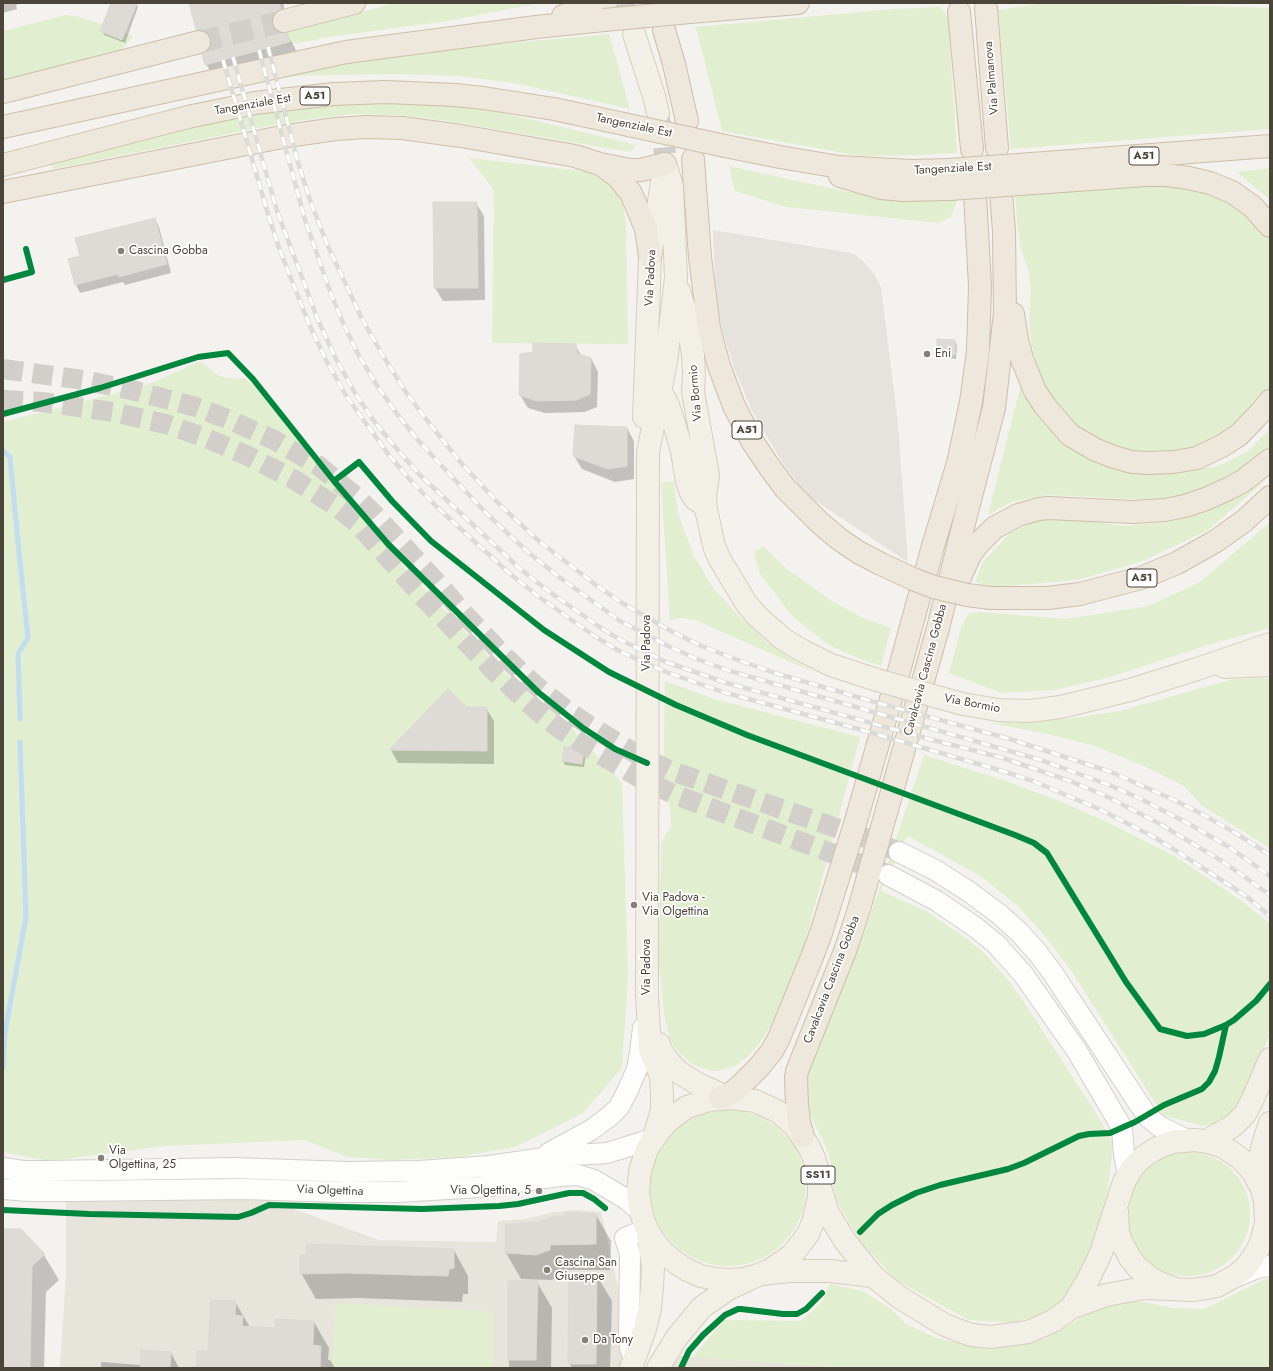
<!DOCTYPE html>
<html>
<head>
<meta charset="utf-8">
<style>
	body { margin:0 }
	#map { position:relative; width:1273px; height:1371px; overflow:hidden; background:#f4f2ee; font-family:Jost,sans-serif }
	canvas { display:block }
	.frame { position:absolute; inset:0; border:4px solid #4b4439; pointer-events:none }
</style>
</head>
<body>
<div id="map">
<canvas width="1273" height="1371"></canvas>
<div class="frame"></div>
</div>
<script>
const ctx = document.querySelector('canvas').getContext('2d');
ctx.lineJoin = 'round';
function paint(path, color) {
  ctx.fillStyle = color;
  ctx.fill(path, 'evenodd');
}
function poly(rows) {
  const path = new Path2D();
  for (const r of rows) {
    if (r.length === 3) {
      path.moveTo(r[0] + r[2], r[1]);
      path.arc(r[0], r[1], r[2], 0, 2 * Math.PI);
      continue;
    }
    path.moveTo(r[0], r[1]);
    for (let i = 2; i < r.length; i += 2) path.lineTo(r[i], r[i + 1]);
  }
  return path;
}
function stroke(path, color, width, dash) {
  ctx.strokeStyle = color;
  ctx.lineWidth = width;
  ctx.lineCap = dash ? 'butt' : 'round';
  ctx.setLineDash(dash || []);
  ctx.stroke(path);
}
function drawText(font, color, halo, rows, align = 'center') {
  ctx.font = font + ' Jost,sans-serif';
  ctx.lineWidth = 3.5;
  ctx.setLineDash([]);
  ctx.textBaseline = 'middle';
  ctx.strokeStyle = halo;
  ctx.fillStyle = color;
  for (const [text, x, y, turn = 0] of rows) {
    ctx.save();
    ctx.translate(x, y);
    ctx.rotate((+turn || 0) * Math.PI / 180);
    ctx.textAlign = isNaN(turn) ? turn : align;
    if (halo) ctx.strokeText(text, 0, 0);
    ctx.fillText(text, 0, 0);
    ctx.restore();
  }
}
const residential = poly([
	[255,1195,379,1240,496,1242,498,1221,525,1219,554,1212,576,1210,601,1212,632,1347,624,1368,60,1368,66,1273,66,1202],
	[672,1355,850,1368,667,1368]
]);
const industrial = poly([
	[713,230,851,253,855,255,863,261,875,275,881,288,898,424,908,562,805,494,779,457,752,411,734,368,723,332,717,305,715,285]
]);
const green = poly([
	[396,3,540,3,447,21,329,37,282,46,278,34],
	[1038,4,1145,4,1270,8,1270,129,1011,149,998,10],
	[940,7,948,17,957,153,922,155,861,156,722,131,696,27,894,9],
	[66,15,79,17,103,24,122,39,125,33,133,36,118,54,3,82,3,31],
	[609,34,630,109,514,83,458,76,391,74,289,76,203,91,348,58],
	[353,102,455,106,493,111,529,119,636,145,630,152,449,121,398,115,354,114,304,120,263,127,53,169,51,163,194,125,292,107],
	[469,158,590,172,607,180,619,193,624,209,626,224,628,344,492,343,494,190],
	[729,166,844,191,878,196,959,195,951,217,939,223,786,207,735,191],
	[1270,168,1270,200,1237,172],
	[1059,184,1188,186,1224,197,1262,227,1270,239,1270,389,1267,394,1231,432,1189,452,1140,453,1116,448,1087,433,1077,426,1057,405,1049,393,1037,368,1031,342,1029,317,1031,290,1029,273,1021,249,1018,231,1015,191],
	[201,361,219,376,234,379,244,378,254,386,409,573,510,678,565,721,622,783,628,976,622,1068,583,1113,515,1147,458,1157,391,1160,348,1157,304,1140,165,1146,49,1161,3,1152,3,422,147,385],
	[1021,384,1062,443,1124,468,1153,473,1216,467,1247,452,1270,429,1270,449,1237,473,1178,501,1047,495,1011,502,988,515],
	[1266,480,1208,530,1143,561,1077,580,994,587,975,582,983,562,1009,534,1039,519,1080,519,1123,526,1170,522,1204,513],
	[673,481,679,516,694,556,713,588,742,619,771,645,813,672,695,620,682,618,670,620,661,483],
	[1270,522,1270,628,1211,644,1111,677,1054,690,1002,693,949,673,962,625,969,613,979,612,1066,619,1149,606,1200,582],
	[763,546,787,569,832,601,861,617,891,628,881,666,858,658,827,644,793,617,760,574,754,553],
	[1265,678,1270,679,1270,848,1201,805,1184,786,1142,765,1092,745,1043,733,989,723,1030,722,1067,719,1119,711,1234,679],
	[665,681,714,699,860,737,802,953,782,1006,760,1043,749,1055,737,1065,718,1071,711,1071,693,1065,677,1051,670,1040,664,1013,659,962,661,842,671,826,670,807,663,788],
	[924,755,1003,780,1062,802,1107,822,1176,857,1243,902,1270,924,1270,1033,1248,1089,1239,1105,1229,1116,1219,1122,1202,1126,1163,1115,1072,972,1048,940,1020,908,982,877,908,836,905,839,881,891,926,911,967,939,985,954,1012,985,1033,1016,1099,1118,1113,1143,1105,1218,1077,1289,1052,1310,1013,1323,969,1320,896,1280,860,1241,837,1201,834,1191,830,1159,824,1143,809,1112,807,1097,808,1070,866,928],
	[728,1188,78],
	[1188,1214,62],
	[1270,1278,1270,1368,850,1368,693,1357,724,1320,800,1321,821,1303,830,1284,863,1291,891,1309,906,1324,936,1338,990,1350,1045,1339,1098,1308,1130,1299,1172,1308,1205,1309,1263,1280],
	[336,1303,493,1312,493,1368,332,1368]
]);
const shadow = poly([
	[3,3,22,3,16,5,17,9,3,13],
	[112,3,136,3,138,7,125,43,104,35,102,31],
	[190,3,283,3,288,23,283,25,279,31,279,34,287,34,295,48,297,55,214,78,206,64,208,52,212,46,212,43,205,43,197,30],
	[476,203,484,216,485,300,443,301,435,288],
	[155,219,159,227,171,273,125,285,123,282,80,293,76,285,69,260,81,257],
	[955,341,957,345,956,359,940,358,938,354],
	[575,345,581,355,591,358,598,372,597,407,585,412,545,413,528,408,520,395,534,353],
	[627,428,634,441,634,479,615,482,582,469,574,456],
	[448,691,466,708,486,708,494,721,494,764,398,763,391,750],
	[584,750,586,754,584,767,565,765,563,761],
	[596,1215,611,1241,610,1270,564,1270,564,1276,551,1280,521,1279,506,1253,506,1225,537,1223],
	[20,1230,44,1255,59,1280,46,1292,44,1368,3,1368,3,1233],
	[454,1250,468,1276,468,1294,463,1294,462,1302,359,1298,316,1299,301,1273],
	[597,1276,612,1301,610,1368,572,1368,569,1363],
	[509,1282,537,1282,552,1308,551,1368,509,1368],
	[235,1302,250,1327,276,1329,314,1322,329,1348,328,1360,330,1360,335,1368,197,1368,209,1352],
	[171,1353,179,1368,101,1368,101,1362,141,1365]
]);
const stream = poly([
	[3,451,10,457,19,552,28,638,18,654,20,719],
	[3,1067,5,1032,26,917,20,742]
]);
const building = poly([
	[111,3,137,3,122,40,100,31,111,3],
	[189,3,279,3,281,9,276,12,272,17,272,24,275,29,280,33,287,33,290,42,205,65,202,54,207,51,211,46,211,39,208,34,203,30,196,30,189,3],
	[433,202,477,202,478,288,434,288,433,202],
	[155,218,167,264,119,277,118,274,75,285,68,259,80,256,75,238,155,218],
	[937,339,955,340,955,355,937,354,937,339],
	[533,343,576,344,577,353,591,358,590,394,577,400,537,401,519,395,520,354,533,352,533,343],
	[575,425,627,427,627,466,607,469,573,456,575,425],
	[448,689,467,707,487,707,487,751,389,750,448,689],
	[564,747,584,749,582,764,562,761,564,747],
	[565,1212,596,1214,596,1244,550,1245,550,1250,536,1255,505,1253,505,1224,520,1224,519,1223,526,1223,530,1222,537,1222,556,1216,565,1216,565,1212],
	[3,1229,21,1229,45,1254,32,1266,30,1368,3,1368,3,1229],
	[307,1244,454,1249,454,1268,449,1269,448,1276,344,1273,300,1274,300,1255,306,1255,307,1244],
	[569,1274,597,1275,596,1364,568,1364,569,1274],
	[508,1281,538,1281,536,1360,508,1360,508,1281],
	[211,1300,236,1301,235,1315,243,1316,242,1326,275,1328,275,1319,314,1321,313,1345,321,1346,320,1368,196,1368,197,1351,208,1351,211,1300],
	[141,1350,171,1352,170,1368,140,1368,141,1350]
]);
const minorTunnel = poly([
	[3,369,83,380,136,391,196,407,230,420,274,440,319,466,359,499,376,516,442,588,468,618,505,657,534,684,569,712,587,724,631,751,669,770,874,841,899,852],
	[3,400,42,402,113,412,166,424,206,438,248,456,295,480,337,507,357,523,424,598,496,673,535,709,556,726,581,743,638,777,673,794,885,873]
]);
const majorTunnel = poly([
	[623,3,634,34],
	[658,115,663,136,665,154]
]);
const highwayTunnel = poly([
	[199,42,284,21]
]);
const minor = poly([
	[899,852,935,870,968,891,999,914,1019,932,1037,952,1052,972,1147,1116,1159,1126,1187,1140],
	[888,875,937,901,975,927,996,944,1023,974,1077,1051,1122,1128,1124,1155,1128,1174],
	[549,1153,591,1130,610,1116,619,1107,627,1092,637,1069,640,1052,643,1028],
	[3,1168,23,1171,45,1171,235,1168,347,1172,419,1171,489,1166,558,1156,607,1153,652,1139],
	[3,1189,29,1191,74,1191,243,1189,339,1192,398,1192,481,1187,559,1176,578,1175,594,1180,626,1199,638,1209,642,1216],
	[1233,1278,1257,1268,1270,1266],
	[634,1359,630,1347,629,1337,630,1254,625,1238,647,1229]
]);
const major = poly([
	[634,34,654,96,658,113],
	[679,291,686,313,693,355,694,374,693,392,708,475,705,496,706,509,714,546,719,558,746,603,756,615,783,639,803,651,831,665,877,680],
	[658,386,668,405,673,420,682,451,687,482,691,493,695,499,703,504,706,509],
	[644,417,650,257,663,176],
	[1224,667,1270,665],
	[941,698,963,704,998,710,1029,711,1061,707,1130,690,1197,669,1270,644],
	[659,1044,660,1049,669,1062,680,1073,698,1084,722,1095,729,1097],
	[652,1139,656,1131,662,1109,662,1094,661,1076,650,1050,647,996,648,452,666,362,676,278,672,186,665,164],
	[1209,1142,1213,1137,1233,1126,1245,1114,1252,1101,1270,1059],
	[819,1184,828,1213,845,1241,873,1276,899,1297,943,1324,957,1330,972,1335,991,1337,1028,1332,1053,1321,1071,1308,1106,1295,1144,1288,1192,1290,1207,1288,1217,1286,1235,1276,1246,1267,1257,1251,1261,1242,1266,1223,1265,1201,1262,1189,1252,1171,1241,1159,1224,1147,1209,1142,1195,1140,1172,1142,1157,1148,1143,1157,1133,1167,1124,1182,1101,1253,1089,1278,1071,1308],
	[1262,1187,1260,1170,1260,1158,1263,1144,1270,1123],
	[1117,1212,1118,1233,1122,1243,1130,1258,1137,1267,1150,1278,1160,1283,1171,1287],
	[631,1368,645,1329,650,1308,652,1287,653,1267,648,1234],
	[658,1368,677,1337,702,1307,730,1288,743,1282,758,1275,770,1270,792,1255,808,1234,813,1222,819,1197,819,1184,818,1171,814,1158,809,1147,795,1126,777,1111,755,1101,731,1098,709,1100,687,1107,668,1121,660,1130,647,1149,640,1171,638,1193,642,1216,647,1229,654,1241,664,1253,675,1262,687,1270,701,1276,715,1279,730,1280,744,1279,758,1275,770,1273,791,1271,830,1271,873,1276]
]);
const highway = poly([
	[986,8,997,148],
	[690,12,798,3],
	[959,12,972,149],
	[563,16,590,6,606,3],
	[284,21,354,3],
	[664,30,674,64,687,121],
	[3,92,199,42],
	[3,127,346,52,536,27,604,20],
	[725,146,780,157,839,167,912,171,948,170],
	[693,159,700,257,709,328,719,366,734,406,752,441,768,465,785,488,820,523,839,539,858,552,879,563],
	[3,165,188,117,255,103,333,94,386,92,455,95,483,98,554,109,633,126],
	[1018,165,1270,146],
	[603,166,617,176,631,193,646,229,650,257],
	[840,176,881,188,903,190,950,189],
	[1020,184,1146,175,1166,175,1189,178,1210,183,1232,192,1252,206,1270,226],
	[3,192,287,136,336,129,366,127,402,128,461,136,575,156,600,164,631,170,641,170,665,164],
	[1013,314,1017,339,1022,359,1035,391,1045,406,1070,435,1096,450,1114,457,1132,462,1149,463,1174,462,1197,458,1222,446,1239,435,1261,412,1270,401],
	[960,577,970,555,978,544,994,528,1018,515,1039,509,1048,508,1133,512,1165,510,1185,506,1206,499,1230,488,1243,481,1270,460],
	[991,598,1048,598,1080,594,1141,578,1177,563,1216,541,1244,521,1270,497],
	[720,1098,730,1094,740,1086,759,1067,772,1051,779,1038,812,957,821,933,855,824,899,671,933,546,958,463,971,402,978,351,980,286,975,195],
	[803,1136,799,1122,797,1104,796,1078,797,1071,845,951,859,909,938,628,965,519,994,408,1005,313,1004,231,1001,193]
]);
const rail = poly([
	[268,47,297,159,311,203,327,244,362,319,382,354,405,391,429,423,462,464,501,506,540,542,596,585,622,603,669,630,699,645,735,659,775,673,871,701,1010,739,1111,772,1172,799,1198,812,1234,832,1270,855],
	[259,50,305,220,331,294,344,325,359,356,378,387,397,414,417,439,453,478,489,516,529,553,559,577,620,621,668,646,697,659,730,671,1006,750,1041,760,1109,785,1139,798,1191,825,1229,847,1270,876],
	[233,57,277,211,318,320,336,359,355,393,374,421,396,448,420,475,518,567,547,590,598,626,619,639,666,662,727,683,929,739,1003,758,1070,781,1104,795,1160,824,1222,861,1270,895],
	[223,60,268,214,279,248,309,324,327,362,347,397,388,454,412,482,438,508,509,573,539,597,593,635,619,651,666,672,723,692,862,730,999,770,1033,781,1099,809,1154,837,1178,852,1246,896,1270,916]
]);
const majorBridge = poly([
	[877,680,941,698]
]);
const highwayBridge = poly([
	[604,20,690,12],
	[633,126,725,146],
	[948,170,1018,165],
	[950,189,1020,184],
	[879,563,913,579,934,587,967,595,991,598]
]);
const cycleway = poly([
	[3,280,32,272,26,249],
	[3,414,100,388,198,357,228,353,253,379,334,481,388,544,538,692,583,728,615,749,647,763],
	[334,481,359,462,392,501,431,541,544,630,609,672,676,705,747,735,1015,835,1034,843,1047,853,1126,982,1160,1029,1187,1036,1204,1034,1226,1025],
	[3,1210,89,1214,238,1217,251,1213,269,1205,422,1209,499,1206,518,1204,569,1193,583,1193,594,1199,605,1208],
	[860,1232,878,1214,892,1205,916,1193,940,1185,1008,1169,1024,1163,1079,1136,1089,1134,1110,1133,1135,1122,1164,1105,1202,1089,1209,1082,1215,1071,1219,1057,1226,1025,1234,1020,1256,1001,1270,984],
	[681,1368,689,1351,703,1335,725,1315,738,1309,741,1309,783,1314,797,1314,806,1309,822,1293]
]);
const markers = [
	[121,251,4,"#868178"],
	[927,354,4,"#868178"],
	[634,905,4,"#868178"],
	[101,1158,4,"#868178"],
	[539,1191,4,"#868178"],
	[547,1270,4,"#868178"],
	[585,1340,4,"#868178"]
];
const shields = [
	[315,96,30],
	[1144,156,30],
	[747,430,30],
	[1142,578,30],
	[818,1175,34]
];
const shieldNames = [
	["A51",315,96],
	["A51",1144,156],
	["A51",747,430],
	["A51",1142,578],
	["SS11",818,1175]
];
const streetNames = [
	["Via Palmanova",992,78,-95],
	["Tangenziale Est",253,105,-10],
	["Tangenziale Est",634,126,12],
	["Tangenziale Est",953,169,-3],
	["Via Padova",651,278,-87],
	["Via Bormio",696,393,-95],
	["Via Padova",647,643,-90],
	["Cavalcavia Cascina Gobba",926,670,-75],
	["Via Bormio",972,704,11],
	["Via Padova",647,967,-90],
	["Cavalcavia Cascina Gobba",832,980,-69],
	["Via Olgettina",330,1191,2]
];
const poiNames = [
	["Cascina Gobba",129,251],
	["Eni",935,354],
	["Via Padova -",642,898],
	["Via Olgettina",642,912],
	["Via",109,1151],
	["Olgettina, 25",109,1165],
	["Via Olgettina, 5",531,1191,"right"],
	["Cascina San",555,1263],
	["Giuseppe",555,1277],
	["Da Tony",593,1340]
];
paint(residential, '#e7e4dc');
paint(industrial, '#e6e2de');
paint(green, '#e1eecf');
paint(shadow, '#0003');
stroke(stream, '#c0ddf1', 5);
paint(building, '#dedbd6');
stroke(building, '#dcd9d4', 1);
stroke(minorTunnel, '#d2cfca', 20, [20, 10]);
stroke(majorTunnel, '#d2cfca', 22, [22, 11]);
stroke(highwayTunnel, '#d2cfca', 22, [22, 11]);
stroke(minor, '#d2d0cb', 22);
stroke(major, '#d6cebb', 24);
stroke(highway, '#ccbfa9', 24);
stroke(minor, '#fdfdfc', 20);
stroke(major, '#f2efe6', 22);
stroke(highway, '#ede8db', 22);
stroke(rail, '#dbdbda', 4.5);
stroke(rail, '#fff', 3, [9]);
stroke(majorBridge, '#d6cebb', 24, []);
stroke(highwayBridge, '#ccbfa9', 24, []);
stroke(majorBridge, '#f2efe6', 22);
stroke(highwayBridge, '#ede8db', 22);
stroke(cycleway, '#00873e', 6);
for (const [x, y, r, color] of markers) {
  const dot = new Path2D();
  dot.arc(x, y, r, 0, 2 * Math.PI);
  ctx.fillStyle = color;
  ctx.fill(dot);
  stroke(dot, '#fff', 1.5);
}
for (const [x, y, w] of shields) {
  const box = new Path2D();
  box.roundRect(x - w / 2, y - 9, w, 18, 3);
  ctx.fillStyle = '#fff';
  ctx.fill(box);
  stroke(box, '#4b4439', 1);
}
drawText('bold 11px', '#4b4439', null, shieldNames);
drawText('12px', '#4b4439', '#fff', streetNames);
drawText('12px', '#4b4439', '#fff', poiNames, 'left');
</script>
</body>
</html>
